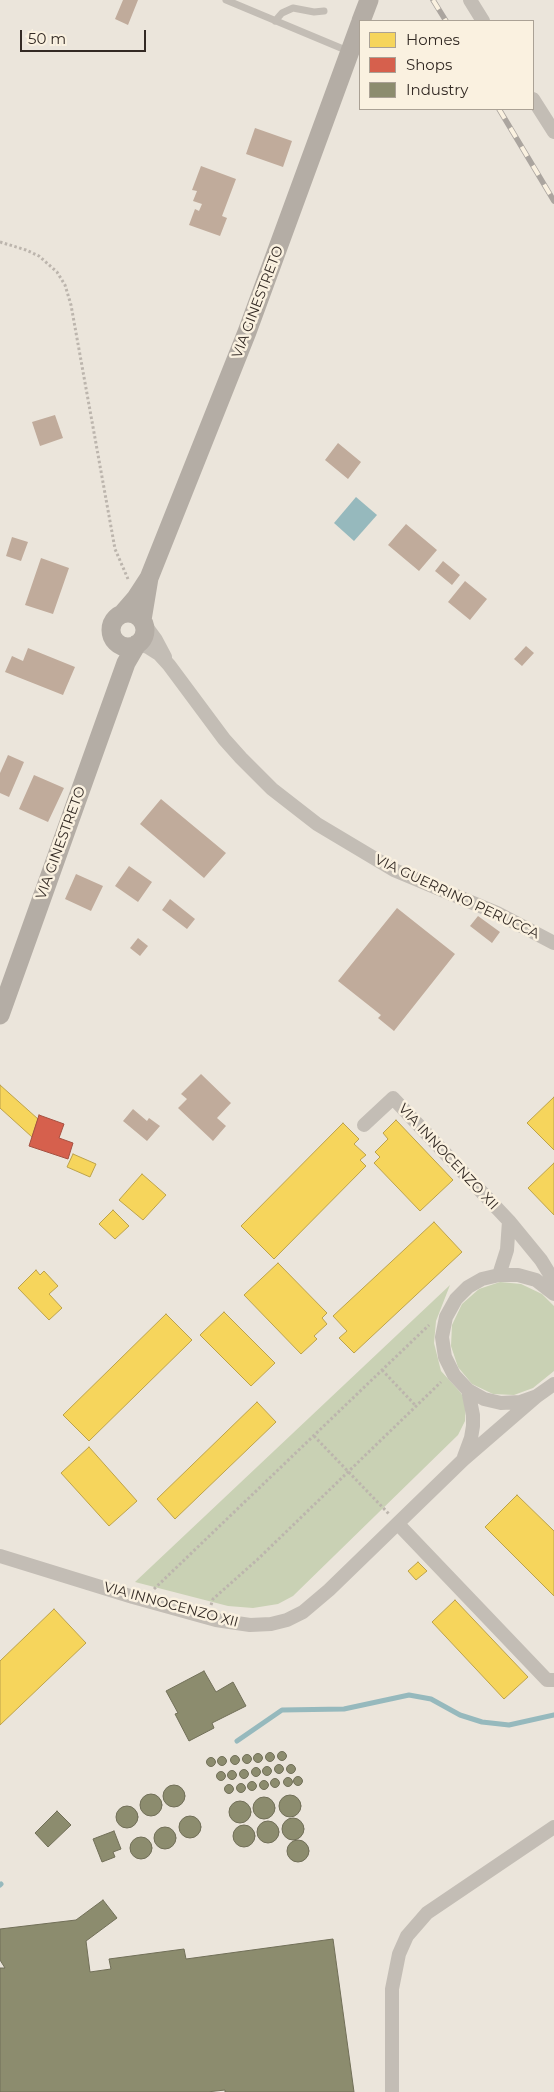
<!DOCTYPE html>
<html>
<head>
<meta charset="utf-8">
<style>
	body { margin:0 }
	#map { position:relative; width:554px; height:2092px; overflow:hidden; background:#ebe5db; font-family:Montserrat,sans-serif }
	canvas { display:block }
	.legend { position:absolute; left:359px; top:20px; width:175px; height:90px; box-sizing:border-box; background:#faf1e0; border:1px solid #aaa195; margin:0; padding:6px 9px; list-style:none; font-size:15px; color:#332a24 }
	.legend li { display:flex; align-items:center; gap:10px; height:25px }
	.legend b { width:25px; border:1px solid #aaa195 }
	.scale { position:absolute; left:20px; top:30px; width:126px; height:22px; box-sizing:border-box; border:2px solid #332a24; border-top:0; padding-left:6px; font-size:15px; line-height:18px; white-space:nowrap; color:#332a24; -webkit-text-stroke:4px #faf1e0; paint-order:stroke }
</style>
</head>
<body>
<div id="map">
<canvas width="554" height="2092"></canvas>
<ul class="legend">
<li><b style="height:14px;background:#f6d55c"></b>Homes</li>
<li><b style="height:14px;background:#d6604d"></b>Shops</li>
<li><b style="height:14px;background:#8c8c6e"></b>Industry</li>
</ul>
<div class="scale">50 m</div>
</div>
<script>
const ctx = document.querySelector('canvas').getContext('2d');
ctx.lineJoin = 'round';
function paint(path, color) {
  ctx.fillStyle = color;
  ctx.fill(path, 'evenodd');
}
function poly(rows) {
  const path = new Path2D();
  for (const r of rows) {
    if (r.length === 3) {
      path.moveTo(r[0] + r[2], r[1]);
      path.arc(r[0], r[1], r[2], 0, 2 * Math.PI);
      continue;
    }
    path.moveTo(r[0], r[1]);
    for (let i = 2; i < r.length; i += 2) path.lineTo(r[i], r[i + 1]);
  }
  return path;
}
function stroke(path, color, width, dash) {
  ctx.strokeStyle = color;
  ctx.lineWidth = width;
  ctx.lineCap = dash ? 'butt' : 'round';
  ctx.setLineDash(dash || []);
  ctx.stroke(path);
}
function drawText(font, color, halo, rows, align = 'center') {
  ctx.font = font + ' Montserrat,sans-serif';
  ctx.lineWidth = 5;
  ctx.setLineDash([]);
  ctx.textBaseline = 'middle';
  ctx.strokeStyle = halo;
  ctx.fillStyle = color;
  for (const [text, x, y, turn = 0] of rows) {
    ctx.save();
    ctx.translate(x, y);
    ctx.rotate((+turn || 0) * Math.PI / 180);
    ctx.textAlign = isNaN(turn) ? turn : align;
    if (halo) ctx.strokeText(text, 0, 0);
    ctx.fillText(text, 0, 0);
    ctx.restore();
  }
}
const green = poly([
	[500,1282,521,1284,542,1294,554,1306,554,1371,533,1388,514,1395,493,1394,472,1384,458,1367,451,1346,452,1325,462,1304,479,1289],
	[450,1285,436,1321,434,1343,441,1371,461,1393,466,1403,465,1421,458,1435,293,1596,278,1604,253,1608,228,1606,135,1582]
]);
const water = poly([
	[356,497,377,515,354,541,334,523]
]);
const homes = poly([
	[0,1085,38,1119,32,1137,0,1108,0,1085],
	[554,1097,554,1150,527,1123,554,1097],
	[396,1120,453,1180,420,1211,374,1163,380,1157,375,1152,388,1139,383,1133,396,1120],
	[343,1123,359,1139,354,1144,366,1155,360,1160,366,1166,274,1259,241,1226,343,1123],
	[73,1154,96,1164,90,1177,67,1167,73,1154],
	[554,1163,554,1215,528,1188,554,1163],
	[142,1174,166,1195,143,1220,119,1200,142,1174],
	[113,1210,129,1226,115,1239,99,1224,113,1210],
	[434,1222,462,1252,354,1353,339,1338,347,1331,333,1316,434,1222],
	[278,1263,327,1313,322,1318,327,1324,314,1336,317,1339,301,1354,244,1295,278,1263],
	[36,1270,40,1275,44,1271,58,1286,49,1294,62,1308,49,1320,18,1288,36,1270],
	[224,1312,275,1363,251,1386,200,1335,224,1312],
	[166,1314,192,1340,89,1441,63,1415,166,1314],
	[257,1402,276,1422,175,1519,157,1499,257,1402],
	[89,1447,137,1501,109,1526,61,1473,89,1447],
	[517,1495,554,1531,554,1596,485,1527,517,1495],
	[418,1562,427,1571,416,1580,408,1571,418,1562],
	[455,1600,528,1677,504,1699,432,1622,455,1600],
	[54,1609,86,1643,0,1725,0,1661,54,1609]
]);
const shops = poly([
	[39,1115,64,1124,59,1138,73,1143,68,1159,29,1146,39,1115]
]);
const industry = poly([
	[204,1671,216,1692,233,1682,246,1706,212,1723,214,1728,189,1741,175,1714,178,1713,166,1691,204,1671],
	[282,1756,4.5],
	[270,1757,4.5],
	[258,1758,4.5],
	[247,1759,4.5],
	[235,1760,4.5],
	[222,1761,4.5],
	[211,1762,4.5],
	[279,1769,4.5],
	[291,1769,4.5],
	[267,1771,4.5],
	[256,1772,4.5],
	[244,1774,4.5],
	[232,1775,4.5],
	[221,1776,4.5],
	[298,1781,4.5],
	[288,1782,4.5],
	[275,1783,4.5],
	[264,1785,4.5],
	[252,1786,4.5],
	[241,1788,4.5],
	[229,1789,4.5],
	[174,1796,11],
	[151,1805,11],
	[290,1806,11],
	[264,1808,11],
	[240,1812,11],
	[127,1817,11],
	[57,1811,71,1825,48,1847,35,1833,57,1811],
	[190,1827,11],
	[293,1829,11],
	[268,1832,11],
	[244,1836,11],
	[165,1838,11],
	[114,1831,121,1849,113,1852,115,1857,102,1862,93,1839,114,1831],
	[141,1848,11],
	[298,1851,11],
	[103,1900,117,1918,86,1941,90,1972,111,1969,109,1959,184,1949,186,1959,333,1939,354,2092,225,2092,225,2090,207,2092,0,2092,0,1968,5,1968,0,1960,0,1929,76,1920,103,1900]
]);
const stream = poly([
	[237,1741,282,1710,344,1709,409,1695,431,1699,460,1715,482,1722,509,1725,554,1715],
	[0,1885,1,1884]
]);
const building = poly([
	[123,0,138,0,128,25,115,19],
	[255,128,292,141,283,167,246,154],
	[201,166,236,179,222,216,227,218,220,236,189,225,195,209,199,211,202,204,193,201,197,191,192,190],
	[55,415,63,438,40,446,32,422],
	[338,443,361,462,348,479,325,460],
	[406,524,437,550,419,571,388,545],
	[12,537,28,542,21,561,6,556],
	[41,558,69,568,53,614,25,605],
	[443,561,460,575,452,585,435,571],
	[465,581,487,599,470,620,448,602],
	[526,646,534,653,522,666,514,659],
	[28,648,75,667,63,695,5,672,12,656,23,661],
	[8,755,24,762,9,797,0,793,0,773],
	[34,775,64,788,48,822,19,809],
	[161,799,226,853,204,878,140,824],
	[129,866,152,882,138,902,115,886],
	[76,874,103,886,91,911,65,899],
	[170,899,195,919,187,929,162,910],
	[397,908,455,954,394,1031,378,1018,381,1015,338,981],
	[478,916,500,932,492,943,470,926],
	[138,938,148,946,140,956,130,948],
	[201,1074,231,1103,217,1118,226,1126,213,1141,178,1108,187,1099,181,1094],
	[133,1109,147,1121,149,1118,160,1126,147,1141,123,1121]
]);
const path = poly([
	[0,242,26,250,39,256,57,272,65,285,71,305,115,549,128,579],
	[382,1370,416,1406],
	[314,1436,389,1514],
	[154,1589,429,1325],
	[211,1605,213,1599,258,1559,441,1382]
]);
const lane = poly([
	[226,0,348,51],
	[275,21,282,13,293,8,314,12,324,11]
]);
const street = poly([
	[470,0,483,21],
	[533,99,554,132],
	[145,625,156,640,165,657],
	[137,644,148,647,159,654,169,665,224,739,241,758,272,789,317,824,394,870,497,913,554,943],
	[364,1125,393,1098,509,1221,541,1260,554,1281],
	[499,1275,507,1250,509,1221],
	[554,1294,536,1280,518,1275,499,1275,482,1279,468,1287,456,1299,446,1317,442,1337,445,1357,454,1375,468,1390,484,1399,501,1403,520,1402,537,1396,554,1384],
	[464,1457,471,1438,473,1426,473,1415,468,1390],
	[398,1524,547,1680,554,1680],
	[0,1556,133,1597,216,1620,250,1625,271,1624,287,1620,303,1612,329,1590,463,1460,537,1396],
	[392,2092,392,1989,399,1954,407,1936,427,1913,554,1827]
]);
const secondary = poly([
	[361,21,369,0],
	[149,578,247,332,360,24],
	[123,613,136,598,149,578,142,620],
	[128,630,17],
	[0,1015,126,663,137,644]
]);
const rail = poly([
	[433,0,446,21],
	[499,109,554,201]
]);
const streetNames = [
	["VIA GINESTRETO",258,302,-69],
	["VIA GINESTRETO",61,843,-70],
	["VIA GUERRINO PERUCCA",457,897,25],
	["VIA INNOCENZO XII",448,1157,47],
	["VIA INNOCENZO XII",171,1605,15]
];
paint(green, '#c9d1b4');
paint(water, '#96b9bd');
paint(homes, '#f6d55c');
stroke(homes, '#bca24b', 1);
paint(shops, '#d6604d');
stroke(shops, '#a55041', 1);
paint(industry, '#8c8c6e');
stroke(industry, '#716f58', 1);
stroke(stream, '#96b9bd', 5);
paint(building, '#c0ab9b');
stroke(path, '#bcb5ad', 3, [2.5, 2.5]);
stroke(lane, '#c3bdb5', 7);
stroke(street, '#c3bdb5', 14);
stroke(secondary, '#b4ada5', 19);
stroke(rail, '#aba59f', 5.5);
stroke(rail, '#faf1e0', 4, [11]);
drawText('14px', '#332a24', '#faf1e0', streetNames);
</script>
</body>
</html>
